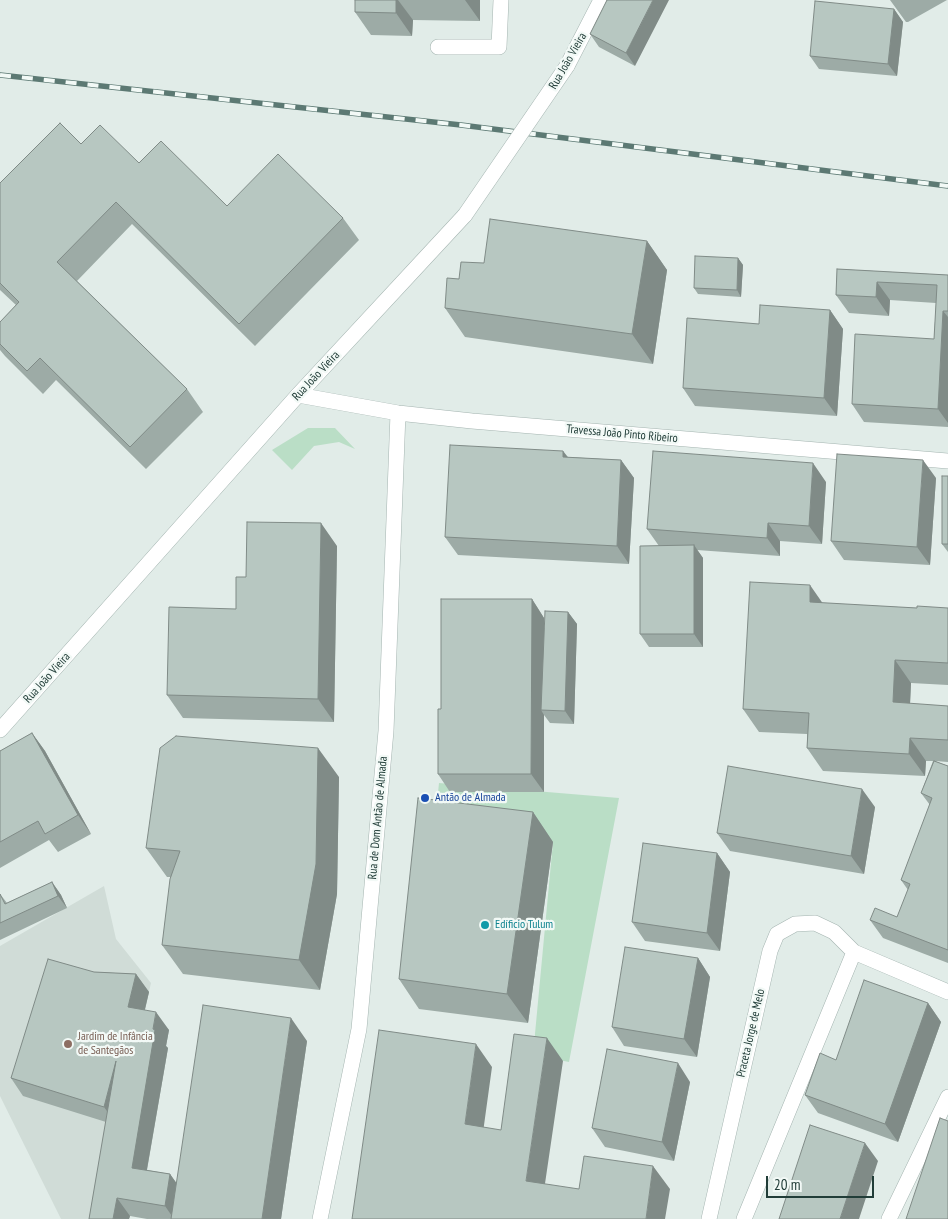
<!DOCTYPE html>
<html>
<head>
<meta charset="utf-8">
<style>
	body { margin:0 }
	#map { position:relative; width:948px; height:1219px; overflow:hidden; background:#e1ece8; font-family:"PT Sans Narrow",sans-serif }
	canvas { display:block }
	.scale { position:absolute; left:766px; top:1176px; width:108px; height:22px; box-sizing:border-box; border:2px solid #213d38; border-top:0; padding-left:6px; font-size:15px; line-height:18px; white-space:nowrap; color:#213d38; -webkit-text-stroke:4px #f2f9f6; paint-order:stroke }
</style>
</head>
<body>
<div id="map">
<canvas width="948" height="1219"></canvas>
<div class="scale">20 m</div>
</div>
<script>
const ctx = document.querySelector('canvas').getContext('2d');
ctx.lineJoin = 'round';
function paint(path, color) {
  ctx.fillStyle = color;
  ctx.fill(path, 'evenodd');
}
function poly(rows) {
  const path = new Path2D();
  for (const r of rows) {
    path.moveTo(r[0], r[1]);
    for (let i = 2; i < r.length; i += 2) path.lineTo(r[i], r[i + 1]);
  }
  return path;
}
function stroke(path, color, width, dash) {
  ctx.strokeStyle = color;
  ctx.lineWidth = width;
  ctx.lineCap = dash ? 'butt' : 'round';
  ctx.setLineDash(dash || []);
  ctx.stroke(path);
}
function drawText(font, color, halo, rows, align = 'center') {
  ctx.font = font + ' "PT Sans Narrow",sans-serif';
  ctx.lineWidth = 4.5;
  ctx.setLineDash([]);
  ctx.textBaseline = 'middle';
  ctx.strokeStyle = halo;
  ctx.fillStyle = color;
  for (const [text, x, y, turn = 0] of rows) {
    ctx.save();
    ctx.translate(x, y);
    ctx.rotate((+turn || 0) * Math.PI / 180);
    ctx.textAlign = isNaN(turn) ? turn : align;
    if (halo) ctx.strokeText(text, 0, 0);
    ctx.fillText(text, 0, 0);
    ctx.restore();
  }
}
const built = poly([
	[104,886,116,939,151,983,95,1219,61,1219,0,1096,0,946]
]);
const green = poly([
	[308,428,335,428,355,449,339,442,314,446,292,470,272,450],
	[439,783,619,798,569,1062,533,1055,553,842,435,823]
]);
const service = poly([
	[438,47,499,47,501,0]
]);
const minor = poly([
	[298,395,398,413,472,421,948,461],
	[320,1219,359,1029,386,731,398,413],
	[709,1219,770,951,777,934,795,924,815,923,834,932,854,952,948,992],
	[744,1219,854,952],
	[889,1219,948,1097]
]);
const tertiary = poly([
	[567,66,601,0],
	[0,730,298,395,465,215]
]);
const rail = poly([
	[0,75,461,125,948,186]
]);
const tertiaryBridge = poly([
	[465,215,567,66]
]);
const wall = poly([
	[355,0,480,0,480,21,413,20,412,36,371,35,355,12],
	[607,0,635,66,599,47,590,34],
	[890,0,947,0,908,22,906,22],
	[894,9,903,22,897,76,819,69,810,56],
	[81,144,139,163,227,206,343,218,359,240,255,346,132,224,77,281,187,389,203,412,146,469,56,380,43,394,5,356,0,350,0,322,16,305,0,290,0,183],
	[647,241,667,270,653,364,465,337,445,308,459,279,484,263],
	[738,258,743,265,741,297,698,294,694,288],
	[837,269,948,275,948,427,864,422,852,404,934,339,936,303,890,300,889,316,849,313,836,295],
	[830,310,843,329,837,416,695,406,683,388,759,324],
	[563,451,568,457,621,460,634,478,629,564,458,555,445,537],
	[948,476,948,552,942,544],
	[936,478,930,565,844,560,831,541],
	[826,482,822,544,780,541,780,556,697,550,703,558,703,647,649,647,640,634,659,546,647,529],
	[337,546,334,722,183,718,167,695,236,609,246,577],
	[532,599,544,618,544,628,568,612,577,624,574,724,550,723,544,715,544,792,450,792,438,774,441,709],
	[823,603,917,608,948,608,948,685,911,683,910,704,948,706,948,762,935,761,948,766,948,963,883,938,870,920,897,917,908,890,901,880,930,805,921,793,933,761,926,761,925,776,823,771,807,748,807,734,759,732,743,709],
	[32,733,45,751,91,834,58,852,49,840,0,868,0,751],
	[339,777,337,894,320,990,183,974,162,945,171,877,167,877,146,848],
	[875,807,864,874,730,851,717,833],
	[533,812,553,842,528,1023,419,1009,399,979],
	[717,853,730,872,720,951,645,941,632,922],
	[52,882,61,895,67,908,0,940,0,894,7,903],
	[698,958,710,977,697,1057,624,1046,612,1027],
	[94,972,136,974,149,992,145,1010,169,1030,166,1046,168,1048,147,1170,170,1174,176,1183,307,1041,281,1219,147,1219,130,1216,129,1219,89,1219,106,1122,23,1096,11,1078],
	[928,1003,941,1022,898,1142,818,1113,805,1095,836,1060],
	[690,1082,674,1161,605,1147,592,1128]
]);
const shadedWall = poly([
	[396,0,398,0,413,20,412,36,396,13],
	[465,0,480,0,480,21],
	[653,0,669,0,635,66,626,53],
	[894,9,903,22,897,76,888,64],
	[647,241,667,270,653,364,632,334],
	[738,258,743,265,741,297,737,290],
	[877,282,890,300,889,316,876,297],
	[830,310,843,329,837,416,824,398],
	[943,311,948,317,948,423,938,409],
	[563,451,576,469,563,457],
	[621,460,634,478,629,564,617,546],
	[923,460,936,478,930,565,917,547],
	[813,463,826,482,822,544,809,526],
	[321,523,337,546,334,722,318,699],
	[768,523,780,541,780,556,767,538],
	[694,545,703,558,703,647,694,634],
	[810,585,826,608,810,602],
	[532,599,544,618,544,710,541,710,544,715,544,792,531,774],
	[568,612,577,624,574,724,565,711],
	[895,660,911,683,909,725,893,702],
	[32,733,45,751,91,834,78,815],
	[910,738,926,761,925,776,909,754],
	[318,748,339,777,337,894,320,990,299,960],
	[862,789,875,807,864,874,851,856],
	[533,812,553,842,528,1023,507,994],
	[717,853,730,872,720,951,707,933],
	[52,882,61,895,67,908,58,896],
	[698,958,710,977,697,1057,684,1039],
	[136,974,149,992,141,1025,128,1007],
	[928,1003,941,1022,898,1142,885,1124],
	[156,1012,169,1030,166,1046,168,1048,144,1186,132,1168],
	[291,1018,307,1041,281,1219,262,1219],
	[547,1038,563,1061,542,1204,526,1181],
	[476,1044,492,1067,481,1147,465,1124],
	[116,1061,117,1125,104,1107],
	[678,1063,690,1082,674,1161,662,1142],
	[865,1143,878,1161,859,1219,840,1219],
	[653,1166,670,1189,665,1219,646,1219],
	[170,1174,183,1192,174,1219,165,1206],
	[117,1198,130,1216,129,1219,113,1219]
]);
const building = poly([
	[355,0,396,0,396,13,355,12,355,0],
	[607,0,653,0,626,53,590,34,607,0],
	[815,1,894,9,888,64,810,56,815,1],
	[60,123,81,144,100,125,139,163,161,141,227,206,278,154,343,218,239,324,116,202,57,262,187,389,130,447,40,358,27,371,0,344,0,322,19,302,0,283,0,183,60,123],
	[490,219,647,241,632,334,445,308,447,278,459,279,461,262,484,263,490,219],
	[695,256,738,258,737,290,694,288,695,256],
	[837,269,948,275,948,311,943,311,938,409,852,404,855,334,934,339,937,285,877,282,876,297,836,295,837,269],
	[760,305,830,310,824,398,683,388,687,318,759,324,760,305],
	[450,445,563,451,563,457,621,460,617,546,445,537,450,445],
	[653,451,813,463,809,526,768,523,767,538,647,529,653,451],
	[837,454,923,460,917,547,831,541,837,454],
	[942,476,948,476,948,544,942,544,942,476],
	[247,522,321,523,318,699,167,695,169,607,236,609,236,577,246,577,247,522],
	[694,545,694,634,640,634,640,546,694,545],
	[750,582,810,585,810,602,917,608,917,606,948,608,948,663,895,660,893,702,948,706,948,740,910,738,909,754,807,748,809,713,743,709,750,582],
	[441,599,532,599,531,774,438,774,438,709,441,709,441,599],
	[545,611,568,612,565,711,541,710,545,611],
	[32,733,78,815,45,834,38,821,0,842,0,751,32,733],
	[176,736,318,748,316,864,299,960,162,945,170,879,180,851,146,848,160,748,176,736],
	[934,761,948,766,948,950,870,920,875,908,897,917,910,884,901,880,932,798,921,793,934,761],
	[728,766,862,789,851,856,717,833,728,766],
	[418,798,533,812,507,994,399,979,418,798],
	[643,843,717,853,707,933,632,922,643,843],
	[52,882,58,896,0,923,0,894,5,904,52,882],
	[625,947,698,958,684,1039,612,1027,625,947],
	[48,959,94,972,136,974,128,1007,156,1012,153,1029,155,1030,132,1168,170,1174,165,1206,117,1198,113,1219,89,1219,116,1061,104,1107,11,1078,48,959],
	[864,980,928,1003,885,1124,805,1095,820,1053,836,1060,864,980],
	[203,1005,291,1018,262,1219,171,1219,203,1005],
	[379,1030,476,1044,465,1124,501,1130,514,1034,547,1038,526,1181,579,1189,584,1156,653,1166,646,1219,352,1219,379,1030],
	[607,1049,678,1063,662,1142,592,1128,607,1049],
	[940,1118,948,1121,948,1219,906,1219,940,1118],
	[810,1125,865,1143,840,1219,779,1219,810,1125]
]);
const markers = [
	[425,798,5,"#1a4fb4"],
	[485,925,5,"#0f9aa8"],
	[68,1044,5,"#8d6e63"]
];
const streetNames = [
	["Rua João Vieira",568,61,-60],
	["Rua João Vieira",316,376,-47],
	["Travessa João Pinto Ribeiro",622,434,5],
	["Rua João Vieira",47,678,-48],
	["Rua de Dom Antão de Almada",378,818,-85],
	["Praceta Jorge de Melo",751,1033,-77]
];
const transitNames = [
	["Antão de Almada",435,798]
];
const cultureNames = [
	["Edíficio Tulum",495,925]
];
const educationNames = [
	["Jardim de Infância",78,1037],
	["de Santegãos",78,1051]
];
paint(built, '#d0dcd7');
paint(green, '#badec6');
stroke(service, '#a4b4b0', 16);
stroke(minor, '#a4b4b0', 16);
stroke(tertiary, '#a4b4b0', 16);
stroke(service, '#fff', 15);
stroke(minor, '#fff', 15);
stroke(tertiary, '#fff', 15);
stroke(rail, '#5c7973', 5.5);
stroke(rail, '#f2f9f6', 4, [11]);
stroke(tertiaryBridge, '#a4b4b0', 16, []);
stroke(tertiaryBridge, '#fff', 15);
paint(wall, '#9daba6');
paint(shadedWall, '#808b87');
paint(building, '#b7c7c1');
stroke(building, '#808b87', 1);
for (const [x, y, r, color] of markers) {
  const dot = new Path2D();
  dot.arc(x, y, r, 0, 2 * Math.PI);
  ctx.fillStyle = color;
  ctx.fill(dot);
  stroke(dot, '#f2f9f6', 2);
}
drawText('12px', '#213d38', '#f2f9f6', streetNames);
drawText('12px', '#164399', '#f2f9f6', transitNames, 'left');
drawText('12px', '#0d838f', '#f2f9f6', cultureNames, 'left');
drawText('12px', '#785e54', '#f2f9f6', educationNames, 'left');
</script>
</body>
</html>
